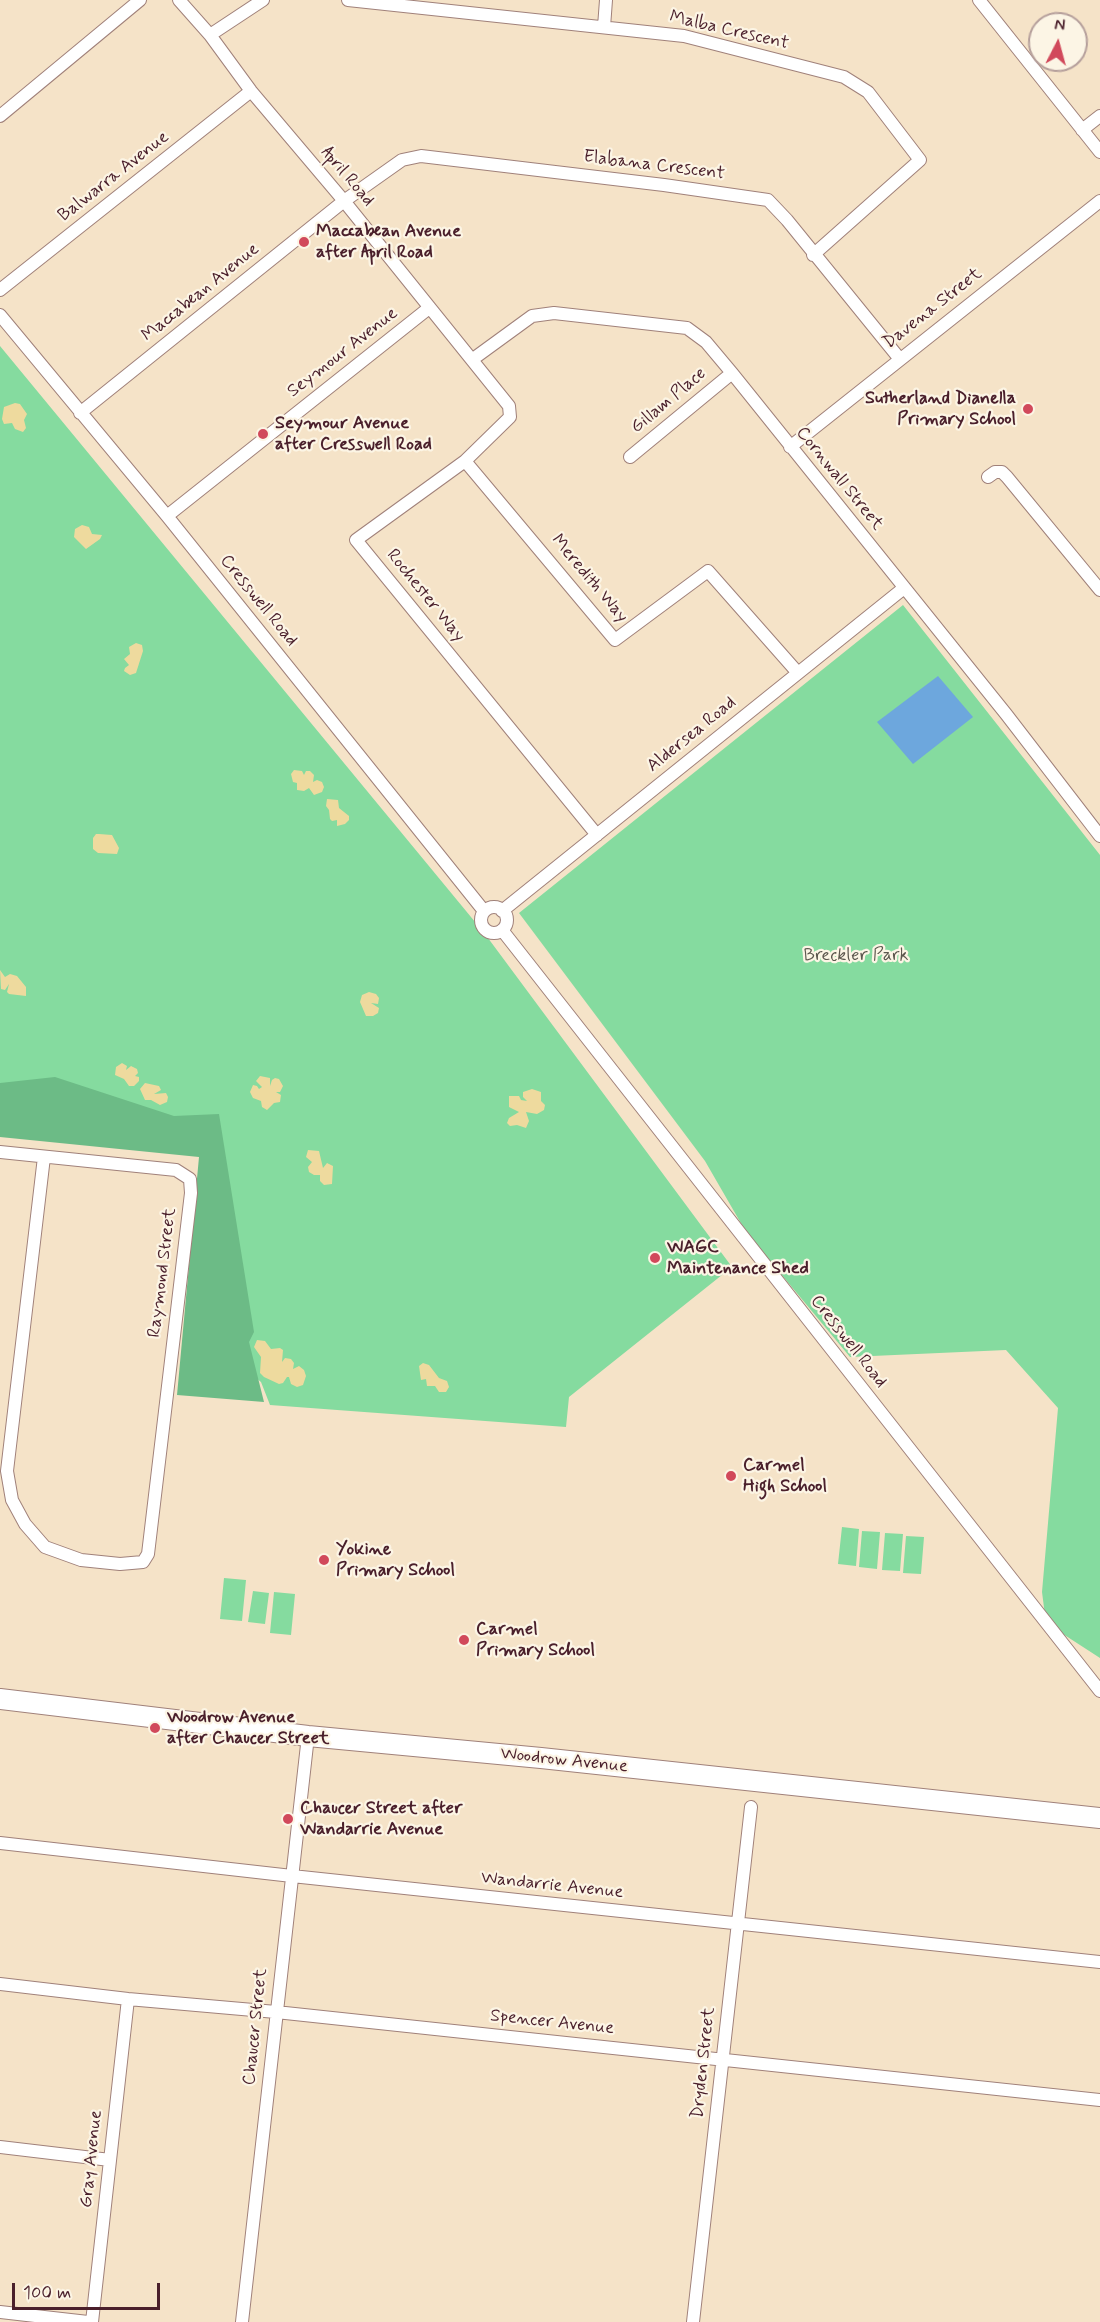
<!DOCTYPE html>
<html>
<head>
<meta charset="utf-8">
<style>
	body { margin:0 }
	#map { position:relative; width:1100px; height:2322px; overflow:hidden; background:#f5e3c8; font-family:Mynerve,sans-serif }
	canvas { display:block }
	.north { position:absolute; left:1028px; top:12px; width:60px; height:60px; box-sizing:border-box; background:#fcf5e5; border:2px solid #b59f9b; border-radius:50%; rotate:6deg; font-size:16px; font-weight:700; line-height:24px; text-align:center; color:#4a1f2b }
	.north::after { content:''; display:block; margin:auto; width:21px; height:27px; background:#d1495b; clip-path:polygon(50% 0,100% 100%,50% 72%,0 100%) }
	.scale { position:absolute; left:12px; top:2283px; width:148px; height:27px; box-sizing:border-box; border:3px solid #4a1f2b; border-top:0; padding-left:8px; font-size:18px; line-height:21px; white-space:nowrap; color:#4a1f2b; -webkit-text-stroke:4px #fcf5e5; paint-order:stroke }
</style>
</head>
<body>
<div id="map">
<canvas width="1100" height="2322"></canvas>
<div class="north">N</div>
<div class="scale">100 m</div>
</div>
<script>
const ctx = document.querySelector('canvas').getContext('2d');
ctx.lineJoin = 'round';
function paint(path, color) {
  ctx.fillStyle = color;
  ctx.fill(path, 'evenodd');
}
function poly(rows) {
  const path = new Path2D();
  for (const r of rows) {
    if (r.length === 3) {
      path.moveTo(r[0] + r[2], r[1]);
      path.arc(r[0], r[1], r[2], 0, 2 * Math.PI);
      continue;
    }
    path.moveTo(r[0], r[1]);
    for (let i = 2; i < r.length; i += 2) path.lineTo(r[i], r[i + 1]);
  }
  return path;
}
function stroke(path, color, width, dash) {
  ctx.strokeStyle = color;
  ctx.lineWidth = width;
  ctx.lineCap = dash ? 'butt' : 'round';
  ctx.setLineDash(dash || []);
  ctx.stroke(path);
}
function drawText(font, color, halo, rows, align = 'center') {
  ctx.font = font + ' Mynerve,sans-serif';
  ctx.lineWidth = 4.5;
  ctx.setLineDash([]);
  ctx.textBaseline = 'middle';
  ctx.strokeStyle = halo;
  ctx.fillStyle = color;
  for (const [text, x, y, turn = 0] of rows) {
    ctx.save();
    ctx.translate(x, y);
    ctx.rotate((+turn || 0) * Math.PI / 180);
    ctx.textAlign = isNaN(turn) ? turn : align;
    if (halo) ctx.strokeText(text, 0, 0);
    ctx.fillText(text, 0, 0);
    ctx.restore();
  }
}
const green = poly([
	[0,346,485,934,732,1267,569,1397,566,1427,270,1405,261,1382,240,1365,209,1149,0,1129],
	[903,605,1100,855,1100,1658,1046,1623,1042,1592,1058,1408,1006,1350,850,1357,746,1232,705,1161,519,913],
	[842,1527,859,1529,856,1566,838,1564],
	[862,1531,880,1532,877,1569,859,1567],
	[885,1533,903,1534,900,1571,882,1570],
	[906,1536,924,1537,921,1574,903,1573],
	[224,1578,246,1580,242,1621,220,1619],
	[253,1591,269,1593,265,1624,248,1622],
	[274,1592,295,1594,291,1635,270,1633]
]);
const forest = poly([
	[55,1077,174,1116,219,1114,254,1332,249,1342,264,1402,177,1395,199,1157,0,1137,0,1083]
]);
const sand = poly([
	[15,403,20,404,27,414,24,420,26,428,23,432,15,429,12,423,4,424,2,419,4,407],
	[82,525,89,527,92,534,102,535,100,539,86,549,74,537,75,529],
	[136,643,142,645,143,651,136,673,130,675,124,671,125,668,129,665,124,659,130,654,129,647],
	[294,770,302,771,304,775,306,771,310,771,314,775,313,782,317,780,322,782,324,787,322,792,314,795,309,788,304,791,297,790,297,783,293,782,291,774],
	[327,799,338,800,339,808,349,816,349,820,345,824,337,826,337,820,332,821,330,819,329,810,326,806],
	[99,834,112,835,119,848,117,854,98,853,93,849,93,838,96,834],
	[0,970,5,977,10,974,17,976,26,987,26,996,9,994,7,992,9,984,5,990,1,989],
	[369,992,376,994,379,998,378,1004,371,1003,379,1008,378,1013,373,1016,366,1016,360,1002,362,995],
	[122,1063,127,1066,126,1070,131,1066,137,1069,138,1073,135,1076,139,1077,139,1081,134,1086,129,1086,124,1079,115,1075,116,1067],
	[260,1076,270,1078,270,1086,272,1080,275,1078,279,1079,283,1086,280,1092,276,1092,281,1095,280,1102,274,1103,267,1110,262,1107,261,1101,253,1098,250,1092,253,1085,257,1086,259,1089,262,1087,256,1081],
	[145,1083,159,1086,161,1090,154,1094,166,1093,168,1097,167,1102,160,1105,151,1100,145,1100,140,1089],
	[532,1089,541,1092,541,1101,545,1105,544,1110,537,1114,526,1112,529,1121,526,1128,517,1125,510,1126,507,1123,509,1118,519,1112,509,1107,509,1096,519,1096,521,1100,527,1101,523,1097,523,1092],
	[308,1150,319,1151,323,1168,327,1163,333,1166,332,1184,324,1185,320,1181,320,1175,314,1175,309,1172,308,1167,312,1162,306,1157],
	[257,1340,265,1341,271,1349,280,1348,283,1350,282,1362,285,1358,291,1359,294,1363,293,1369,299,1366,304,1370,306,1376,303,1385,297,1387,291,1384,289,1377,287,1377,283,1383,279,1384,264,1377,260,1373,261,1357,254,1347],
	[423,1363,429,1365,439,1378,447,1381,449,1387,446,1392,439,1392,435,1386,427,1386,426,1379,421,1380,419,1366]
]);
const water = poly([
	[938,676,973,717,913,764,877,722]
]);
const street = poly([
	[179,0,210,35,251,91,344,201,509,406,510,417,465,461,356,540,597,835],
	[348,0,684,36,844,77,868,92,920,160,813,255],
	[979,0,1100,152],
	[604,27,606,0],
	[210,35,263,0],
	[0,116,140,0],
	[1082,130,1100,116],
	[0,290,251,91],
	[0,315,167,516,484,911],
	[473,359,532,316,554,313,687,328,706,342,732,373,1006,714,1100,836],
	[80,413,344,201,402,160,421,156,664,185,768,200,787,220,899,358],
	[790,447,1100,201],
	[630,457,732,373],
	[465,461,615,640,708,571,798,673],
	[988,477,995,472,1002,472,1007,477,1100,590],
	[167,516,429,308],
	[494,920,13],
	[502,911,904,588],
	[502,930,1100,1691],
	[0,1152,176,1170,190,1179,191,1193,148,1554,143,1562,120,1564,81,1560,45,1547,25,1524,12,1500,7,1471,44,1157],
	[0,1843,292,1876,1100,1962],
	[0,1984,128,1999,276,2012,1100,2100],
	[0,2147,110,2160],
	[0,2312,88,2322],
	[92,2322,128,1999],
	[242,2322,308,1736],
	[693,2322,751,1807]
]);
const primary = poly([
	[0,1699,308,1736,541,1758,1100,1818]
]);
const markers = [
	[304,242,6,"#d1495b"],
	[1028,409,6,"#d1495b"],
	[263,434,6,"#d1495b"],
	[655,1258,6,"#d1495b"],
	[731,1476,6,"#d1495b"],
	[324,1560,6,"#d1495b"],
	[464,1640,6,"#d1495b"],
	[155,1728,6,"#d1495b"],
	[288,1819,6,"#d1495b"]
];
const streetNames = [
	["Malba Crescent",729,31,13],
	["Elabana Crescent",654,166,7],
	["Balwarra Avenue",114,177,-38],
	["April Road",347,177,50],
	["Maccabean Avenue",201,293,-39],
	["Davena Street",933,309,-38],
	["Seymour Avenue",343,353,-38],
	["Gillam Place",669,401,-40],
	["Cornwall Street",839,479,51],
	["Meredith Way",589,579,50],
	["Rochester Way",425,596,51],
	["Cresswell Road",258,601,51],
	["Aldersea Road",692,735,-39],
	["Raymond Street",163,1273,-83],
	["Cresswell Road",848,1342,52],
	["Woodrow Avenue",564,1761,6],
	["Wandarrie Avenue",552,1886,6],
	["Spencer Avenue",552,2023,6],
	["Chaucer Street",256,2027,-84],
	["Dryden Street",704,2063,-84],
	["Gray Avenue",92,2159,-84]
];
const poiNames = [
	["Maccabean Avenue",316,232],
	["after April Road",316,253],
	["Sutherland Dianella",1016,399,"right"],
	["Primary School",1016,420,"right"],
	["Seymour Avenue",275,424],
	["after Cresswell Road",275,445],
	["WAGC",667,1248],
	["Maintenance Shed",667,1269],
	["Carmel",743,1466],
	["High School",743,1487],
	["Yokine",336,1550],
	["Primary School",336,1571],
	["Carmel",476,1630],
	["Primary School",476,1651],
	["Woodrow Avenue",167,1718],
	["after Chaucer Street",167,1739],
	["Chaucer Street after",300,1809],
	["Wandarrie Avenue",300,1830]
];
const parkNames = [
	["Breckler Park",856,956]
];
paint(green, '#85db9f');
paint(forest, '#6cbb86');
paint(sand, '#eeda9e');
paint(water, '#6da7dd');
stroke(street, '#a0817a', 14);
stroke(primary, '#a0817a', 22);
stroke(street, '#fff', 12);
stroke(primary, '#fff', 20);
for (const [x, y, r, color] of markers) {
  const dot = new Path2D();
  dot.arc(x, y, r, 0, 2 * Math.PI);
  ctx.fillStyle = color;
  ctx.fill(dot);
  stroke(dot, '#fcf5e5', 2);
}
drawText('18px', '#4a1f2b', '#fcf5e5', streetNames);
drawText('bold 18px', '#4a1f2b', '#fcf5e5', poiNames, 'left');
drawText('18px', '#5c574e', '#fcf5e5', parkNames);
</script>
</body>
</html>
